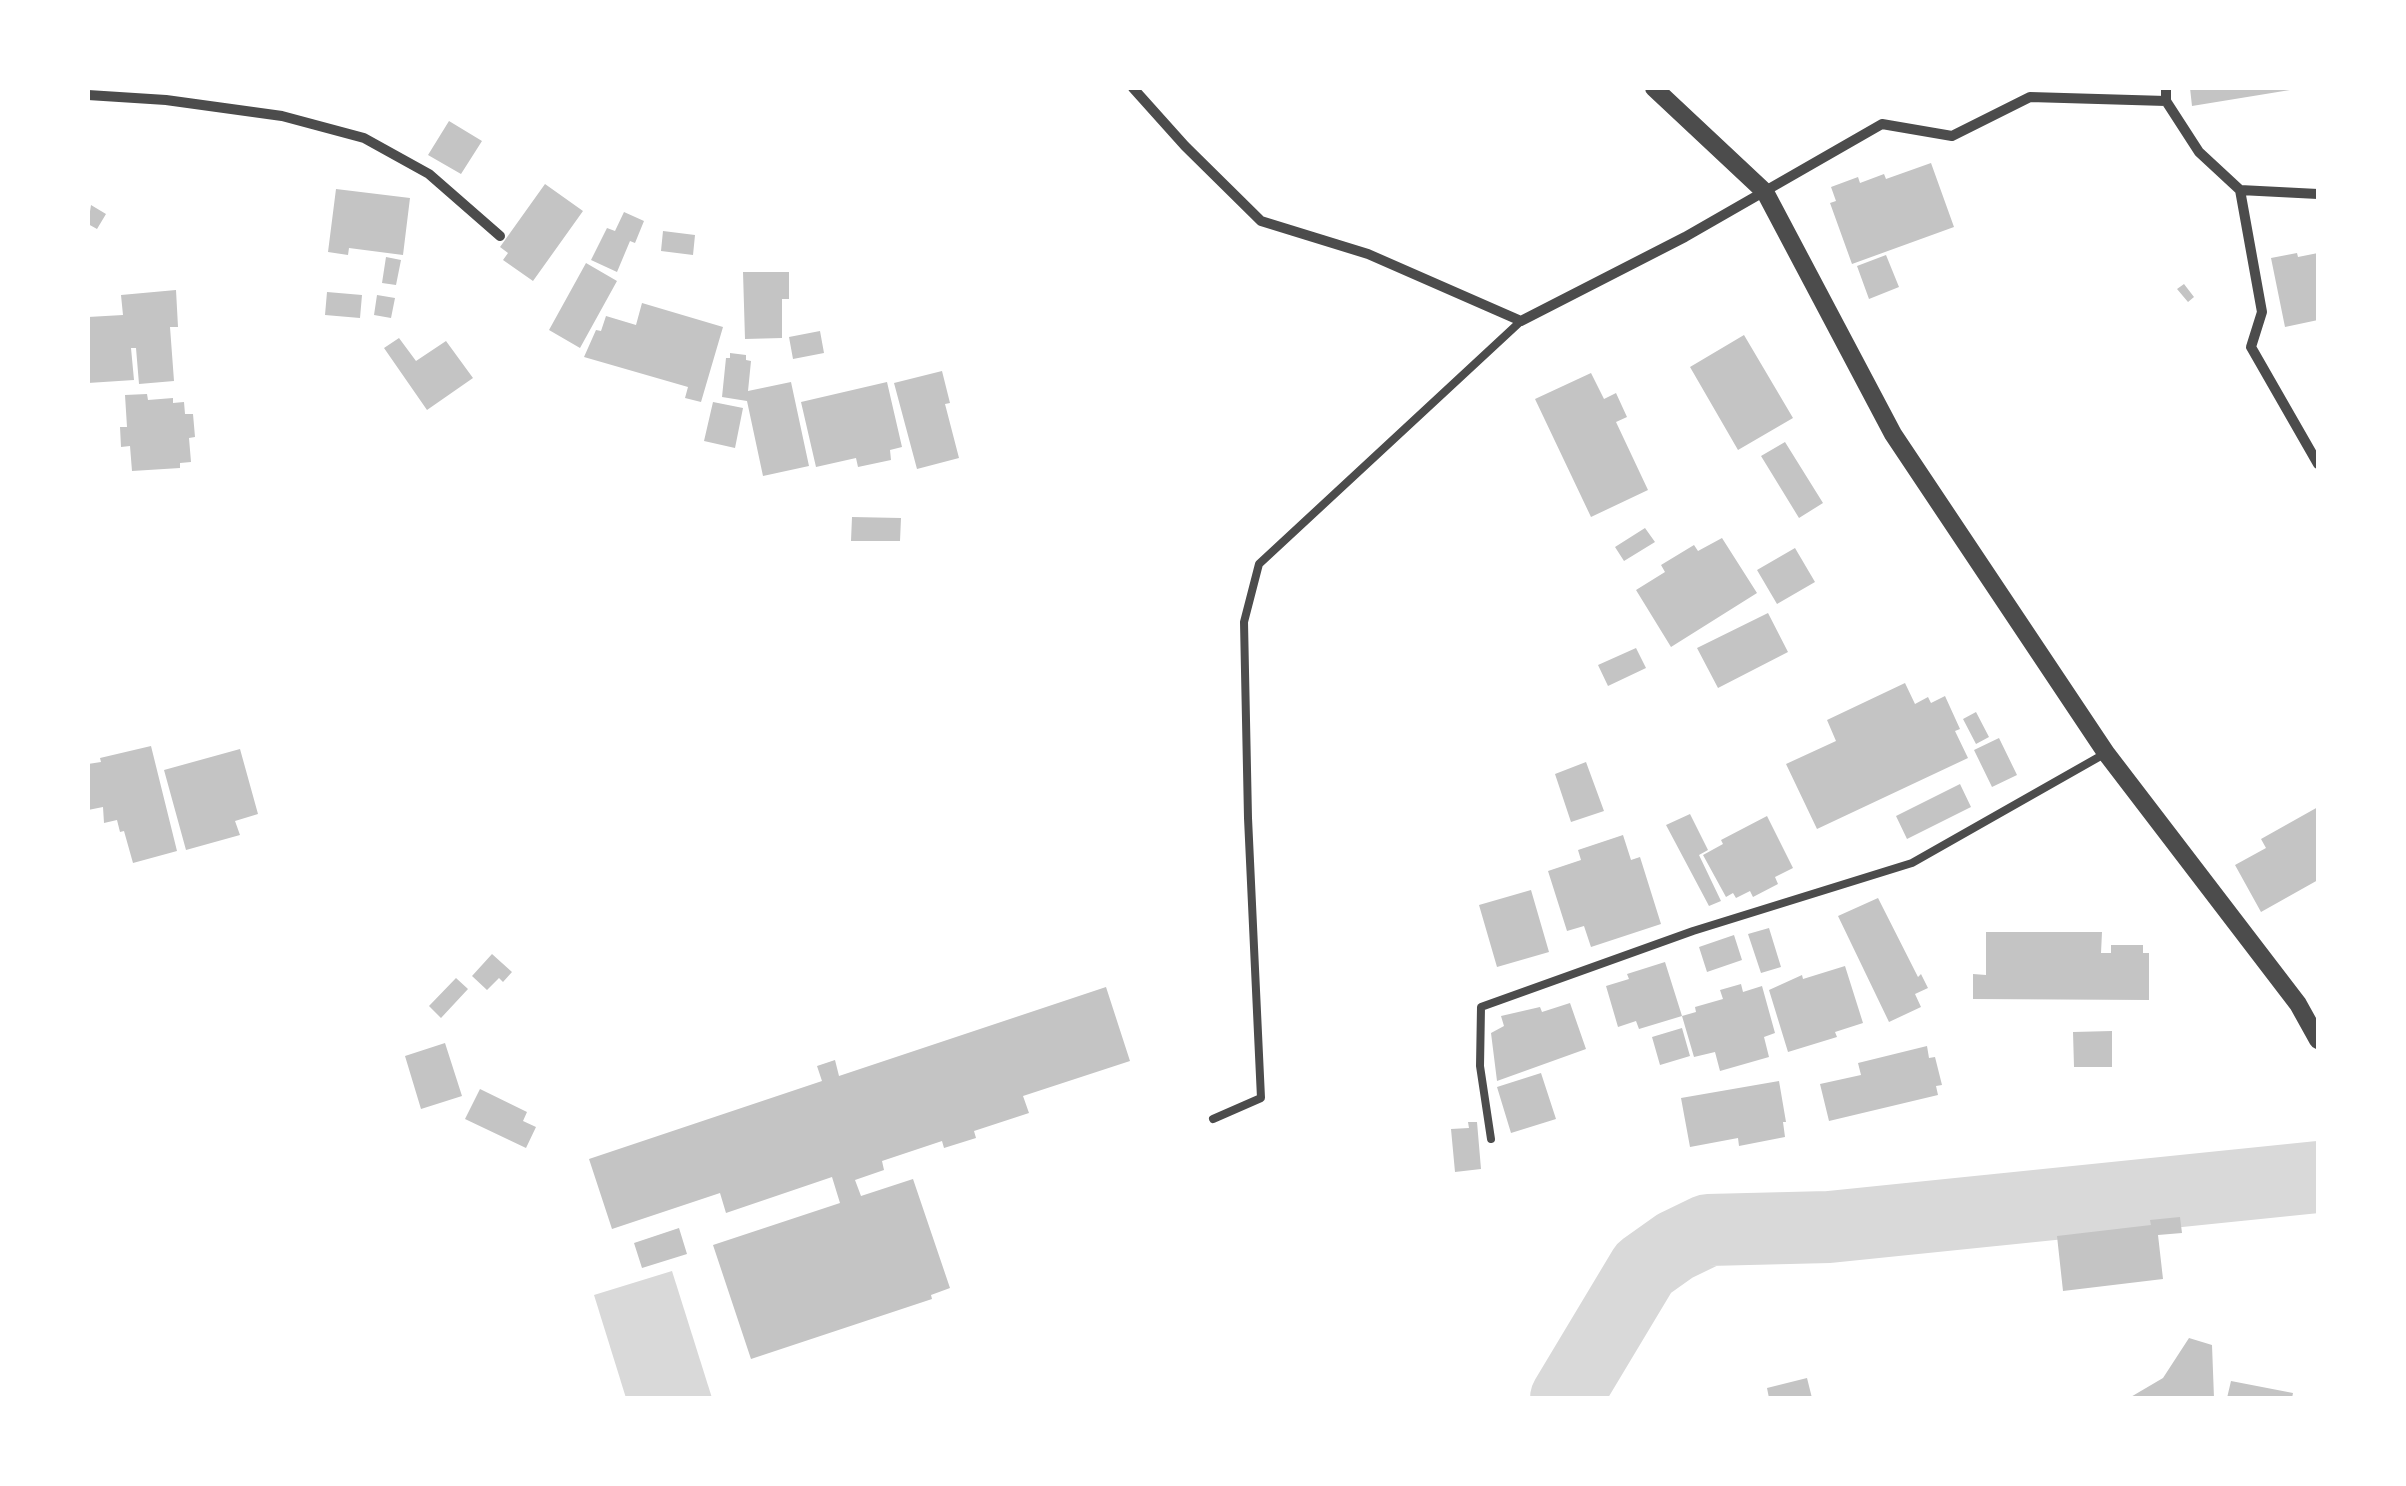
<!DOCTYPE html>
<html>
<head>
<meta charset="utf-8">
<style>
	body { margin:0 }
	#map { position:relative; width:2406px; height:1486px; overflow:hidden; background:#fff; font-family:Poppins,sans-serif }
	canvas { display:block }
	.frame { position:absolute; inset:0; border:90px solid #fff; pointer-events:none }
</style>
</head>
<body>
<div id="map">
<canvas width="2406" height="1486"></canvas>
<div class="frame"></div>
</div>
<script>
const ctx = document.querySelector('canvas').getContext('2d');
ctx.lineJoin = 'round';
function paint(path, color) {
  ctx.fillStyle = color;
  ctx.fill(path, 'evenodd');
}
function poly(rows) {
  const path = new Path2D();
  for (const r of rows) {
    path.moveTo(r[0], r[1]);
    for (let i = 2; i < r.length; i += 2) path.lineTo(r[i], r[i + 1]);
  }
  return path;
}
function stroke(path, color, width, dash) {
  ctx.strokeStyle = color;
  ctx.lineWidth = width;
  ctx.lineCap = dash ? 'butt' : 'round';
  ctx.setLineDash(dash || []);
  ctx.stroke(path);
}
const water = poly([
	[672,1271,712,1398,626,1398,594,1295]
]);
const river = poly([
	[1566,1398,1644,1268,1675,1246,1708,1230,1829,1227,2318,1177]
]);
const building = poly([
	[2190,88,2290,88,2290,90,2192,106],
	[449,121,482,141,461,174,428,155],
	[1931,163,1954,227,1852,264,1830,203,1836,201,1831,187,1858,177,1860,183,1884,174,1886,179],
	[545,184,583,211,533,281,503,260,508,253,500,247],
	[336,189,410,198,403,255,349,248,348,255,328,252],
	[91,205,106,214,97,229,88,224],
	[624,212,644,221,635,243,630,241,617,272,591,260,607,228,615,231],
	[663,231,695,235,693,255,661,251],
	[2297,253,2298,257,2318,253,2318,320,2285,327,2271,258],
	[1886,255,1899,287,1869,299,1857,266],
	[386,257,401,260,396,285,382,283],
	[586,263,617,281,580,348,549,330],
	[743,272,789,272,789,299,782,299,782,338,745,339],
	[2184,284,2194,297,2188,302,2177,289],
	[176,290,178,327,170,327,174,381,139,384,136,348,131,348,134,380,88,383,88,317,123,315,121,295],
	[327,292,362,295,360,318,325,315],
	[377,295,395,298,391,318,374,315],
	[642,303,723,327,701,402,685,398,688,387,584,357,596,330,601,331,606,316,636,325],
	[820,331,824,353,793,359,789,337],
	[1744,335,1793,418,1738,450,1690,367],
	[399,338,416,361,446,341,473,378,427,410,384,348],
	[730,353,746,355,746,360,751,361,748,391,791,382,809,466,763,476,747,401,722,397,726,358,730,358],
	[942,371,950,403,945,404,959,458,917,469,894,383],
	[1591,373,1604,399,1616,393,1627,417,1616,422,1648,490,1591,517,1535,399],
	[887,382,902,447,890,450,891,460,858,467,856,458,816,467,801,402],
	[147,394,148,400,173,398,173,403,184,402,185,414,193,414,195,437,189,438,191,462,180,463,180,468,132,471,130,446,121,447,120,427,127,427,125,395],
	[713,402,743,408,735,448,704,441],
	[1785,442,1823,503,1799,518,1761,456],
	[852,517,901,518,900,541,851,541],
	[1645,528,1655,542,1624,561,1615,547],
	[1722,538,1757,593,1671,647,1636,590,1665,572,1661,565,1694,545,1698,551],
	[1795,548,1815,582,1777,604,1757,570],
	[1768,613,1788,652,1718,688,1697,648],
	[1636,648,1646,668,1608,686,1598,665],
	[1905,683,1915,704,1928,697,1931,703,1945,696,1960,729,1955,731,1968,758,1817,829,1786,764,1836,741,1827,720],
	[1976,712,1989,737,1976,744,1963,719],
	[1999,738,2017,775,1992,787,1974,750],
	[151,746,177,851,133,863,124,831,120,832,117,820,104,823,103,807,88,810,88,764,101,762,100,758],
	[240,749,258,814,235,821,240,835,186,850,164,770],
	[1586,762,1604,811,1571,822,1555,774],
	[1960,784,1971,807,1907,839,1896,816],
	[2318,807,2318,880,2261,912,2235,865,2266,848,2261,839],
	[1690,814,1708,850,1699,855,1721,901,1709,906,1666,825],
	[1767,816,1793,868,1775,877,1778,884,1753,897,1750,891,1736,898,1733,893,1726,897,1703,855,1723,844,1721,840],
	[1623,835,1631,860,1640,857,1661,924,1591,947,1584,926,1567,931,1548,871,1581,860,1578,850],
	[1531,890,1549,952,1497,967,1479,905],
	[1878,898,1918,977,1921,974,1928,988,1915,994,1921,1007,1889,1022,1838,916],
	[1769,928,1781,967,1761,973,1748,934],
	[1986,932,2102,932,2101,953,2111,953,2111,945,2143,945,2143,953,2149,953,2149,1000,1973,999,1973,974,1986,975],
	[1734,935,1742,960,1707,972,1699,947],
	[492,954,512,972,503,982,499,978,487,990,472,976],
	[1665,962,1682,1016,1639,1029,1636,1021,1618,1027,1606,986,1629,979,1627,974],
	[1845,966,1863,1023,1835,1032,1837,1037,1788,1052,1769,990,1802,975,1803,979],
	[456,978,468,989,441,1018,429,1006],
	[1741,984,1743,992,1762,986,1775,1033,1764,1037,1769,1057,1720,1071,1715,1052,1694,1057,1682,1016,1696,1012,1695,1007,1723,999,1720,990],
	[1106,987,1130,1061,1023,1096,1029,1113,974,1131,976,1138,944,1148,942,1141,882,1161,884,1170,855,1180,861,1196,913,1179,950,1288,931,1295,932,1299,751,1359,713,1245,840,1203,832,1177,726,1213,720,1193,612,1229,589,1159,822,1081,817,1066,835,1060,839,1076],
	[1570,1003,1586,1049,1497,1081,1491,1033,1504,1026,1501,1016,1540,1007,1542,1012],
	[1682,1028,1690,1056,1660,1065,1652,1037],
	[2112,1031,2112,1067,2074,1067,2073,1032],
	[445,1043,462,1096,421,1109,405,1056],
	[1927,1046,1929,1058,1935,1057,1942,1085,1936,1086,1938,1095,1829,1121,1820,1084,1861,1075,1858,1063],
	[1541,1073,1556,1119,1511,1133,1497,1087],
	[1779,1081,1786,1122,1783,1122,1785,1137,1739,1146,1738,1138,1690,1147,1681,1098],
	[480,1089,527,1112,523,1121,536,1127,526,1148,465,1119],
	[1468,1122,1477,1122,1481,1169,1455,1172,1451,1129,1469,1128],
	[2180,1217,2182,1233,2158,1235,2163,1279,2063,1291,2057,1236,2151,1225,2150,1220],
	[679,1228,687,1254,642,1268,634,1243],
	[2189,1338,2212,1345,2214,1398,2129,1398,2163,1378],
	[1807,1378,1812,1398,1769,1398,1767,1388],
	[2231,1381,2293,1393,2292,1398,2227,1398]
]);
const service = poly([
	[1213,1119,1261,1098,1248,818,1244,622,1259,564,1521,321],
	[1491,1139,1480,1066,1481,1007,1693,931,1912,863,2106,753]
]);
const minor = poly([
	[1133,88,1185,146,1261,221,1368,254,1521,321,1685,237,1882,124,1952,136,2030,97,2166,101],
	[2166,88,2166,101,2199,152,2240,190,2262,312,2251,347,2318,464],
	[88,95,166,100,282,116,364,138,429,174,500,236],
	[2240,190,2318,194]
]);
const tertiary = poly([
	[1654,88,1765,192,1893,434,2106,753,2298,1004,2318,1040]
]);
paint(water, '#d9d9d9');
stroke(river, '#d9d9d9', 72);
paint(building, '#c4c4c4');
stroke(service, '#4c4c4c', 8);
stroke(minor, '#4c4c4c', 10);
stroke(tertiary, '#4c4c4c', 18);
</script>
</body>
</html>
